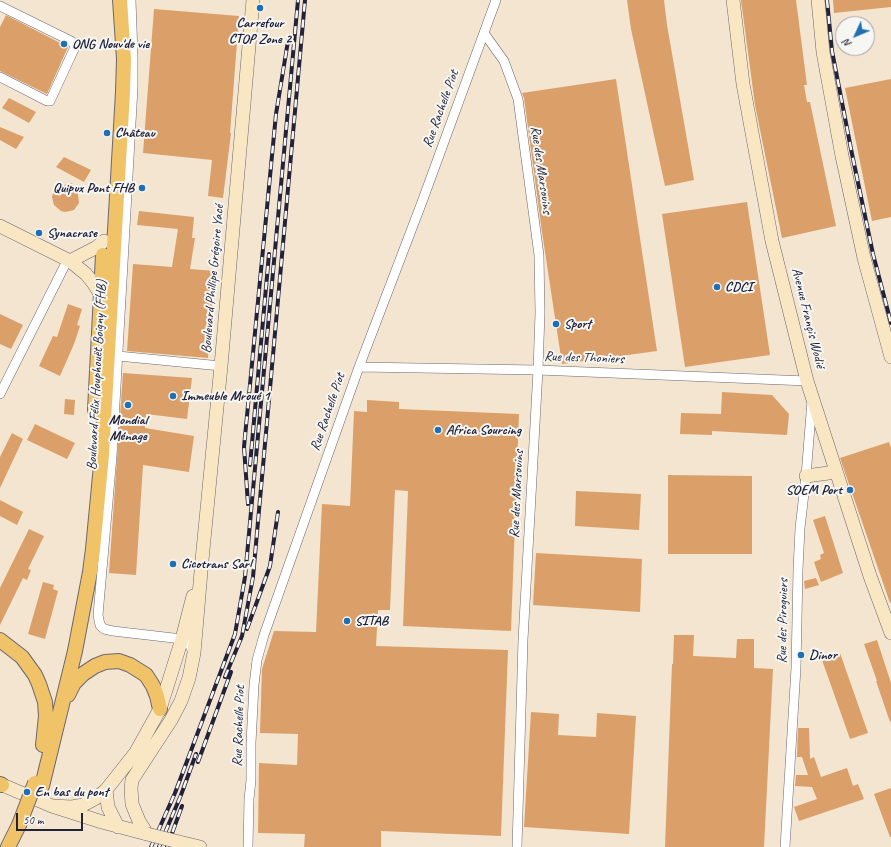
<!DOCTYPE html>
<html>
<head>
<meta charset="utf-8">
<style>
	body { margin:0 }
	#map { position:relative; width:891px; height:847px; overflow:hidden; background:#f4e5d1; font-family:Caveat,sans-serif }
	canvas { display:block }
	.north { position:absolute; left:835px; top:16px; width:40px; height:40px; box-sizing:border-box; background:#f6f6f2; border:1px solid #a1a1a9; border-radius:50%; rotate:226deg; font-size:11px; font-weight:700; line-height:16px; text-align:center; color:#22223b }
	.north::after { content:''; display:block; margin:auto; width:14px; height:18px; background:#1f6fb2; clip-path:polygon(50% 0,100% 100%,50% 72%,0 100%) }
	.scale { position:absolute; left:16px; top:813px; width:67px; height:18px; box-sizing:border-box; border:2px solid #22223b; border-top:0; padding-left:5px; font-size:12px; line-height:14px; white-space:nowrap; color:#22223b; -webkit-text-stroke:3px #f6f6f2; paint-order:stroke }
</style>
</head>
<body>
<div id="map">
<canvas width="891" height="847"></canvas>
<div class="north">N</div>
<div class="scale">50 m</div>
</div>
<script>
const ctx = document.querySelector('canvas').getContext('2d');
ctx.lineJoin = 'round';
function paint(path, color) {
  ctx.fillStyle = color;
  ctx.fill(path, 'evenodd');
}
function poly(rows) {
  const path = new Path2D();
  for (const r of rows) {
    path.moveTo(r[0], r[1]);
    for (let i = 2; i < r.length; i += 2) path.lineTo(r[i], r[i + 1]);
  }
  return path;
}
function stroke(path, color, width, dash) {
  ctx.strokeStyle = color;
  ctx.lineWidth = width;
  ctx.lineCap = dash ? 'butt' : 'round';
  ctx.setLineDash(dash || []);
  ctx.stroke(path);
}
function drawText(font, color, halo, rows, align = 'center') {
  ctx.font = font + ' Caveat,sans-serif';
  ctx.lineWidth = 4;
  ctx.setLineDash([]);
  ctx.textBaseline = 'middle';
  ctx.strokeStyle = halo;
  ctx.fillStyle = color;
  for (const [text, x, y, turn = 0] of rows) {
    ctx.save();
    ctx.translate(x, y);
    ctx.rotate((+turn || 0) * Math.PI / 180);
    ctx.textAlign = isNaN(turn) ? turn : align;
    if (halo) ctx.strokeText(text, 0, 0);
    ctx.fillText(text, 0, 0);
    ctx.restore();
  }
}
const building = poly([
	[627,0,664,0,667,25,694,180,665,186,631,29],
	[741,0,796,0,807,85,804,85,807,102,810,102,836,226,782,238,755,105],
	[833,0,891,0,891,7,834,13],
	[154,9,239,16,230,133,231,133,223,198,208,196,212,160,143,153],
	[6,15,68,47,47,94,0,71,0,27],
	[616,79,657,351,562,364,542,232,524,98,522,93],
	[891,79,891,217,872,221,845,88],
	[9,98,36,112,29,123,2,108],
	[0,127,24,137,16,149,0,140],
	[64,157,91,170,84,182,56,167],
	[72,183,78,194,79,203,74,210,65,212,61,211,54,205,52,197,53,193,60,186],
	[747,202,770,355,685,367,662,214],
	[139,211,194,217,192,238,195,238,190,269,215,271,208,358,127,351,133,264,172,267,178,229,137,225],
	[68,304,82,309,77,325,80,326,74,344,60,376,39,366,53,336,57,337],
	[0,314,23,325,11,349,0,344],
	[123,373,192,378,187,419,146,414,145,428,194,436,189,472,143,465,136,575,109,573],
	[722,392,772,395,789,414,787,435,712,431,712,435,680,434,681,413,721,414],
	[65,399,75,400,74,415,64,414],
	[367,400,399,402,399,409,519,414,511,631,403,626,408,491,395,490,390,610,378,610,376,646,508,650,501,836,381,831,381,847,304,847,305,834,258,833,259,763,297,765,298,734,260,733,262,669,274,631,316,632,322,504,350,506,354,411,367,412],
	[35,424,75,443,67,459,27,440],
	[12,433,23,439,0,488,0,457],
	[889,442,891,448,891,602,890,603,840,458],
	[668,475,752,476,752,554,668,554],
	[576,491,641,494,639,530,575,526],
	[0,500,23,512,17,525,0,516],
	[825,516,843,573,821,582,814,562,821,559,820,555,824,553,813,520],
	[29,529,44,536,28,569,31,570,27,580,23,578,0,625,0,588],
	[536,553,642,559,640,612,533,605],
	[816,578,819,585,805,589,804,581],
	[43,582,54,585,53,589,58,591,45,639,28,634],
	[674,635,694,635,693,656,736,658,737,639,754,639,754,668,773,669,764,847,665,847,672,664,673,664],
	[877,640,891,683,891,721,890,722,876,681,877,681,864,644],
	[840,653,868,733,850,739,822,660],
	[531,712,559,714,558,735,596,737,597,713,636,716,629,834,524,827],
	[798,728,809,728,810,759,814,757,821,777,847,768,853,786,858,784,864,799,799,821,794,807,817,799,812,787,795,786,796,775,808,775,802,757,797,757],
	[891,788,891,837,890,837,874,794]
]);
const street = poly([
	[131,0,133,55,133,88,112,456,98,615,100,625,104,629,113,631,182,639,189,644,194,653],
	[0,6,71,41,74,44,75,47,50,101,47,101,0,77],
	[484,33,504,61,518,99,539,255,540,313,538,370,523,640,517,847],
	[118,356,221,366],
	[359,367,538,370,807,381],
	[0,394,68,259],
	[248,847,249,799,251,780,251,743,254,685,257,660,264,635,359,367,422,202,496,0],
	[785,847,796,668,798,570,800,528,806,476,812,401]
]);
const secondary = poly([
	[733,0,743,84,772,241,807,381,870,576,891,633],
	[818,0,823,52,842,156,864,258,891,357],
	[0,226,70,261,86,274,94,284,101,295],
	[70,261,97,247,104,241],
	[806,476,836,472],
	[0,784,52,806,102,822,147,834],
	[106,790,108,807,118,827],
	[52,806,72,807,83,805,96,798,106,790,136,752,160,709,182,639,193,596],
	[147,834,139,821,132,804,131,788,132,780,171,720,181,701,189,678,194,653,202,560,221,366,253,0],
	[179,842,200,847]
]);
const primary = poly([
	[95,410,103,255],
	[0,640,22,657,35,675,39,684,45,702,46,716,43,745],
	[68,695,74,683,83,674,95,666,105,662,119,661,130,665,146,675,153,686,157,696,160,709],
	[0,784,2,785],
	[42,786,75,651,90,572,93,549,102,455,123,92,124,59,120,0],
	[8,847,19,825]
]);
const rail = poly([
	[827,0,832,51,852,154,873,254,891,323],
	[250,465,269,254],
	[248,504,244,447,276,114,288,41],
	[247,629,270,566,278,512],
	[225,677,242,636,253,577,305,0],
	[198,762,231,672],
	[151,847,175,793,235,634,245,577,298,0],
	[159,847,181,795,196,754],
	[167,847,182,806]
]);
const secondaryBridge = poly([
	[147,834,179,842]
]);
const primaryBridge = poly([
	[19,825,35,783]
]);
const markers = [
	[260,8,4,"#1f6fb2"],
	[64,44,4,"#1f6fb2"],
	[107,133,4,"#1f6fb2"],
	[142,188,4,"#1f6fb2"],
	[39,233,4,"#1f6fb2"],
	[717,287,4,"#1f6fb2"],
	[556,324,4,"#1f6fb2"],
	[173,396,4,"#1f6fb2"],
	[128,405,4,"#1f6fb2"],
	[438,430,4,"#1f6fb2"],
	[850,490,4,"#1f6fb2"],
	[173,564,4,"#1f6fb2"],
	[347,621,4,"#1f6fb2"],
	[801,655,4,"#1f6fb2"],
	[27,792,4,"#1f6fb2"]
];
const poiNames = [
	["Carrefour",260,23,"center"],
	["CTOP Zone 2",260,39,"center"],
	["ONG Nouv'de vie",72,44],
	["Château",115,133],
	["Quipux Pont FHB",134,188,"right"],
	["Synacrase",47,233],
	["CDCI",725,287],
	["Sport",564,324],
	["Immeuble Mroué 1",181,396],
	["Mondial",128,420,"center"],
	["Ménage",128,436,"center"],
	["Africa Sourcing",446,430],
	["SOEM Port",842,490,"right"],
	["Cicotrans Sarl",181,564],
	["SITAB",355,621],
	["Dinor",809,655],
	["En bas du pont",35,792]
];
const streetNames = [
	["Rue Rachelle Piot",441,109,-70],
	["Rue des Marsouins",541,170,82],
	["Boulevard Phillipe Grégoire Yacé",213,279,-85],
	["Avenue Françis Wodié",808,318,76],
	["Rue des Thoniers",584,358,2],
	["Boulevard Félix Houphouët Boigny (FHB)",97,375,-87],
	["Rue Rachelle Piot",328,412,-71],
	["Rue des Marsouins",517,494,-87],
	["Rue des Piroguiers",783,621,-89],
	["Rue Rachelle Piot",239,726,-88]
];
paint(building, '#db9f69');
stroke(street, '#6c6670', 10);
stroke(secondary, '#6c6670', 14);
stroke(primary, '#6c6670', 16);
stroke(street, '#fff', 9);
stroke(secondary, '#f9e7c3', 13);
stroke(primary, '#f1c369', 14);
stroke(rail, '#22223b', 4);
stroke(rail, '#f6f6f2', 2.5, [8]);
stroke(secondaryBridge, '#6c6670', 14, []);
stroke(primaryBridge, '#6c6670', 16, []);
stroke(secondaryBridge, '#f9e7c3', 13);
stroke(primaryBridge, '#f1c369', 14);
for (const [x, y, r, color] of markers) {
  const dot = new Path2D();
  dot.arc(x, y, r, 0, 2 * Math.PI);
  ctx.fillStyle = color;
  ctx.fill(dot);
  stroke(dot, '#f6f6f2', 1.5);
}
drawText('bold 14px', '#22223b', '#f6f6f2', poiNames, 'left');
drawText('14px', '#22223b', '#f6f6f2', streetNames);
</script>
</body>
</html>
